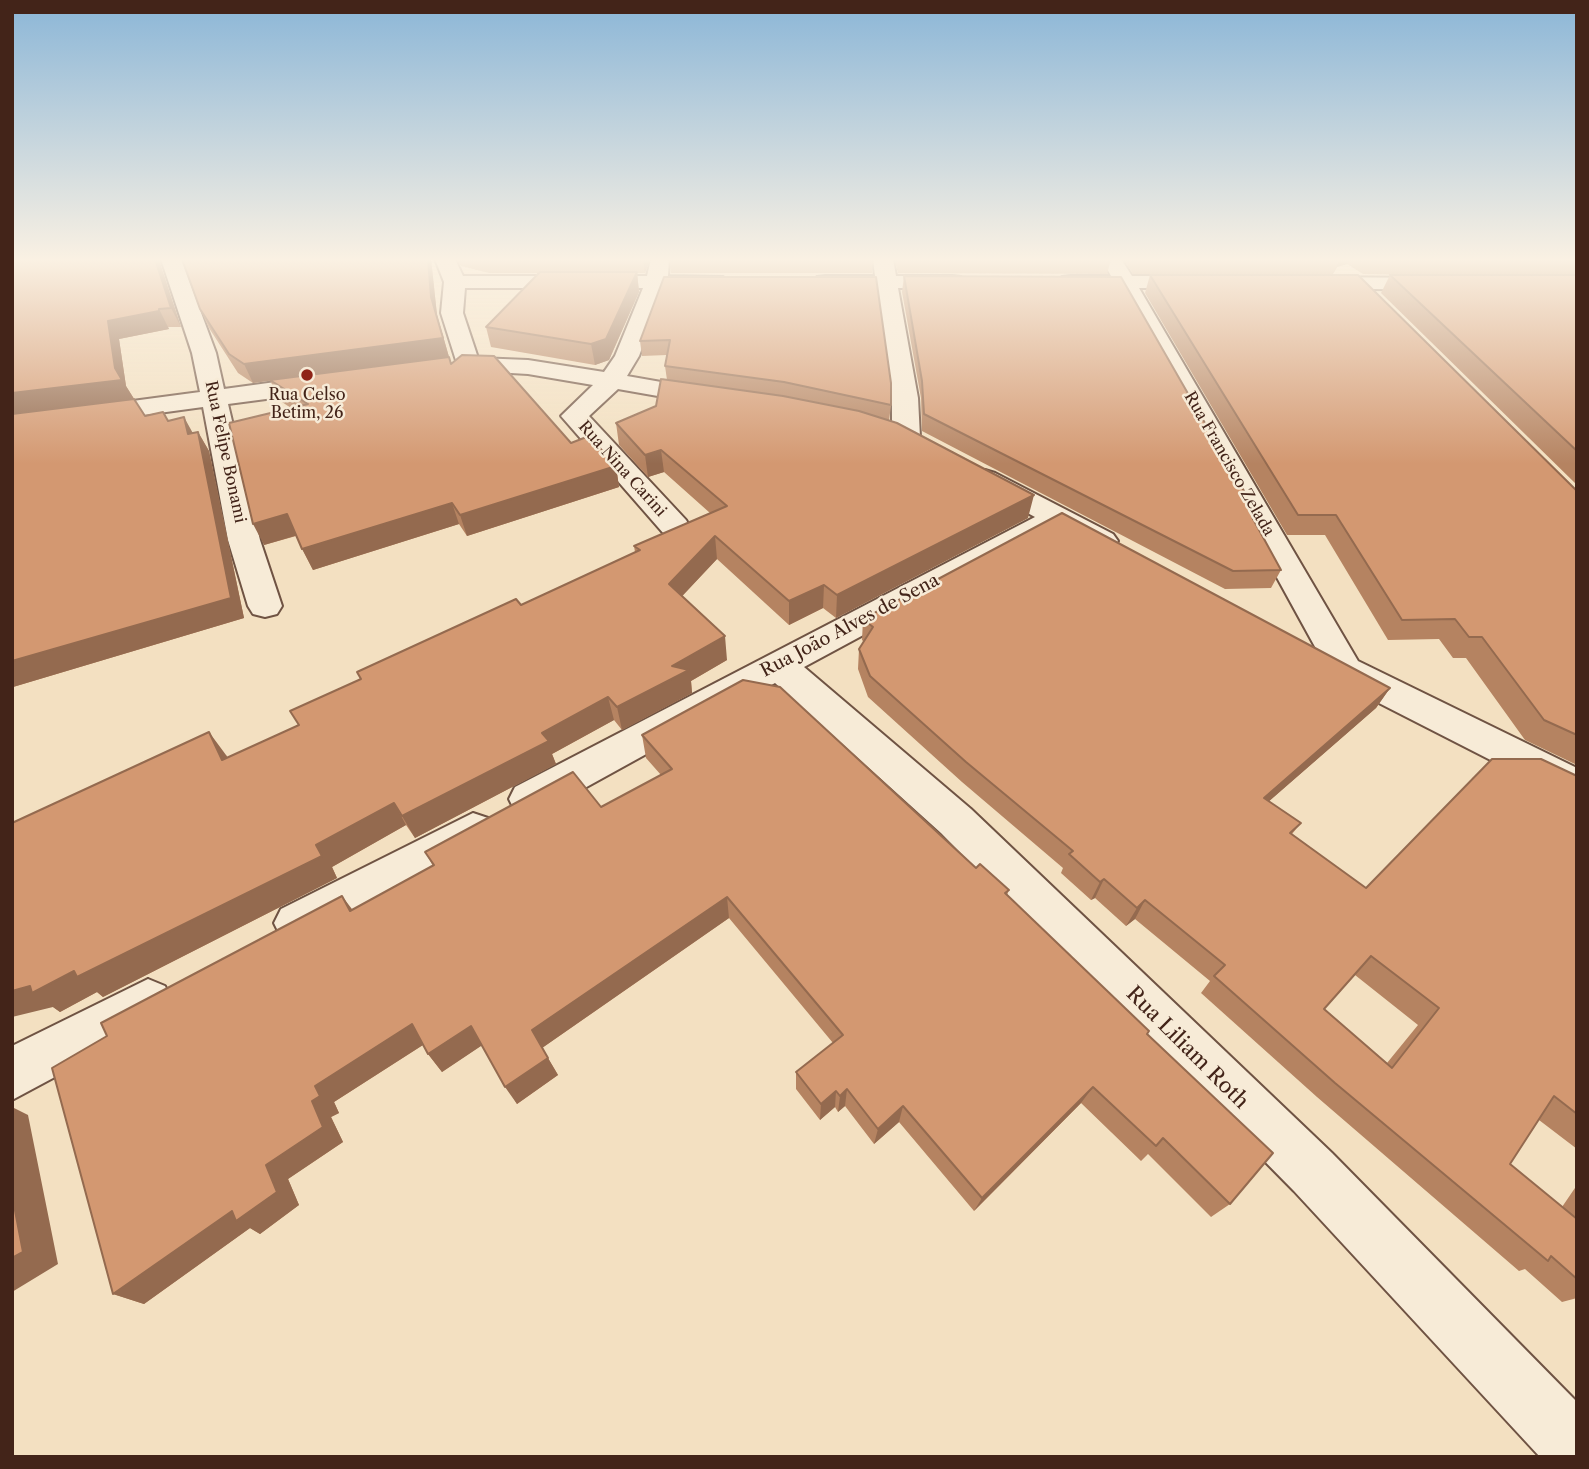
<!DOCTYPE html>
<html>
<head>
<meta charset="utf-8">
<style>
	body { margin:0 }
	#map { position:relative; width:1589px; height:1469px; overflow:hidden; background:#f3e0c1; font-family:"Libre Caslon Text",serif }
	canvas { display:block }
	.frame { position:absolute; inset:0; border:14px solid #432419; pointer-events:none }
</style>
</head>
<body>
<div id="map">
<canvas width="1589" height="1469"></canvas>
<div class="frame"></div>
</div>
<script>
const ctx = document.querySelector('canvas').getContext('2d');
ctx.lineJoin = 'round';
function poly(rows) {
  const path = new Path2D();
  for (const r of rows) {
    path.moveTo(r[0], r[1]);
    for (let i = 2; i < r.length; i += 2) path.lineTo(r[i], r[i + 1]);
  }
  return path;
}
function stroke(path, color, width, dash) {
  ctx.strokeStyle = color;
  ctx.lineWidth = width;
  ctx.lineCap = dash ? 'butt' : 'round';
  ctx.setLineDash(dash || []);
  ctx.stroke(path);
}
function paint(path, color) {
  ctx.fillStyle = color;
  ctx.fill(path, 'evenodd');
}
function drawText(font, color, halo, rows, align = 'center') {
  ctx.font = font + ' "Libre Caslon Text",serif';
  ctx.lineWidth = 5;
  ctx.setLineDash([]);
  ctx.textBaseline = 'middle';
  ctx.strokeStyle = halo;
  ctx.fillStyle = color;
  for (const [text, x, y, turn = 0] of rows) {
    ctx.save();
    ctx.translate(x, y);
    ctx.rotate((+turn || 0) * Math.PI / 180);
    ctx.textAlign = isNaN(turn) ? turn : align;
    if (halo) ctx.strokeText(text, 0, 0);
    ctx.fillText(text, 0, 0);
    ctx.restore();
  }
}
const minor = poly([
	[161,259,181,259,216,353,224,389,327,375,336,378,340,383,336,388,327,391,228,404,260,540,282,606,277,614,265,617,253,614,248,606,228,540,203,407,12,433,12,417,200,392,192,353,161,259],
	[435,259,455,259,463,276,647,276,651,259,669,259,668,276,723,277,726,282,723,287,715,288,664,288,639,356,627,376,718,392,722,397,718,402,709,405,618,389,589,416,686,520,690,527,686,534,675,536,664,534,561,416,593,385,528,374,459,370,441,313,444,282,435,259],
	[465,288,643,288,615,356,604,372,528,360,478,358,463,313,465,288],
	[873,259,893,259,896,276,953,276,961,277,964,282,961,287,953,288,898,288,918,398,920,437,916,443,906,445,896,443,892,437,892,398,877,288,825,288,817,287,814,282,817,277,825,276,875,276,873,259],
	[1107,259,1121,259,1132,276,1198,276,1206,277,1209,282,1206,287,1198,288,1139,288,1358,661,1577,768,1577,802,1563,797,1328,677,1323,668,1325,665,1118,288,1070,288,1062,287,1059,282,1062,277,1070,276,1111,276,1104,263,1107,259],
	[1315,277,1436,278,1444,279,1447,284,1444,289,1436,290,1307,288,1304,283,1307,278,1315,277],
	[985,470,995,473,1113,534,1118,541,1113,548,1102,551,1091,548,1058,530,804,667,971,809,1332,1153,1577,1402,1577,1457,1540,1457,1294,1191,941,833,775,683,543,811,529,815,515,811,509,799,515,787,1035,517,975,485,971,479,975,473,985,470],
	[473,813,488,818,494,830,488,842,313,937,297,943,281,937,274,923,281,909,473,813],
	[148,979,165,986,172,1002,165,1018,12,1100,12,1046,148,979]
]);
const wall = poly([
	[12,259,159,259,159,260,181,327,168,327,169,329,119,339,126,386,145,416,168,420,193,433,198,432,209,451,244,618,13,687,12,690],
	[182,259,431,259,437,315,451,364,571,443,616,466,619,487,467,536,459,524,313,570,296,536,264,545,291,408,279,400,270,380,253,383,238,373,209,328,200,309],
	[456,259,650,259,645,273,637,273,639,292,609,360,595,365,491,347,486,327,538,273,489,273,461,266],
	[669,259,873,259,872,273,671,273],
	[894,259,1111,259,1107,274,898,273],
	[1123,259,1577,259,1577,485,1381,293,1390,275,1416,275,1363,274,1347,264,1337,267,1333,274,1133,274],
	[1150,275,1577,491,1577,765,1525,740,1466,658,1453,658,1439,639,1388,640,1325,535,1287,535,1145,293],
	[904,276,1259,517,1256,524,1281,570,1271,588,1225,589,922,431,921,398,902,292],
	[664,277,891,405,889,421,1028,518,836,618,823,608,789,625,717,559,682,596,727,660,691,681,692,693,622,730,614,720,552,754,556,764,415,838,406,825,332,867,337,878,103,997,97,992,60,1012,53,1007,226,755,228,758,299,725,361,679,635,552,634,546,710,513,664,472,648,477,619,445,616,423,656,406,667,380,665,366,667,355,642,356,640,341],
	[863,619,1390,688,1376,708,1269,801,1301,823,1292,834,1366,888,1577,776,1577,1149,1539,1120,1510,1164,1562,1207,1577,1185,1577,1298,1562,1302,1525,1269,1519,1271,1317,1097,1201,993,1210,981,1135,919,1126,926,1095,898,1091,900,1061,873,1063,868,962,782,868,697,858,669,859,649,864,642,862,640],
	[1355,975,1418,1025,1387,1063,1324,1009],
	[642,735,976,868,1009,890,1007,895,1147,1034,1230,1204,1211,1217,1148,1154,1141,1161,1081,1103,974,1211,899,1122,874,1144,845,1106,838,1112,835,1107,820,1120,796,1089,796,1072,833,1043,729,918,542,1048,558,1075,517,1104,482,1045,442,1072,428,1054,423,1045,334,1102,339,1113,331,1117,343,1142,288,1179,299,1205,260,1234,250,1228,144,1304,113,1294,353,910,433,866,425,852,601,807,661,775,646,758]
]);
const shadedWall = poly([
	[155,259,159,259,159,260,181,327,171,308],
	[428,259,431,259,437,315,449,357,253,383,244,364,431,297],
	[643,259,650,259,645,273],
	[1340,259,1349,259,1347,264,1337,267,1333,274],
	[637,272,639,292,609,360,595,365,591,344],
	[159,309,169,329,119,339,126,386,134,399,12,414,12,393,115,368,108,321],
	[184,417,195,437,188,434],
	[198,432,209,451,244,618,13,687,12,690,12,661],
	[661,450,664,472,648,477,645,455],
	[616,466,619,487,467,536,460,515],
	[1034,495,1028,518,836,618,837,595],
	[452,503,459,524,313,570,302,549],
	[287,514,298,535,264,545,253,524],
	[715,536,717,559,672,607,669,584],
	[824,585,823,608,789,625,789,601],
	[725,636,727,660,691,681,692,693,622,730,617,707,672,666],
	[1390,688,1376,708,1251,817,1264,798],
	[608,697,614,720,552,754,556,764,415,838,402,816,542,733],
	[209,732,226,755,240,783,222,760],
	[394,803,406,825,332,867,337,878,103,997,97,992,60,1012,53,1007,12,1017,12,991,316,845],
	[1104,879,1095,898,1091,900,1100,882],
	[342,896,358,917,350,911],
	[727,897,729,918,542,1048,532,1030],
	[1145,900,1135,919,1126,926,1137,908],
	[412,1024,426,1043,334,1102,339,1113,331,1117,343,1142,288,1179,299,1205,260,1234,250,1228,144,1304,113,1294,266,1165,315,1086],
	[471,1026,484,1044,442,1072,428,1054],
	[548,1058,558,1075,517,1104,505,1087],
	[1093,1087,1081,1103,974,1211,982,1198],
	[847,1089,845,1106,838,1112,840,1096],
	[836,1091,835,1107,820,1120,821,1104],
	[903,1106,899,1122,874,1144,878,1129],
	[12,1107,28,1115,58,1264,12,1292]
]);
const building = poly([
	[12,259,155,259,171,308,159,309,159,311,108,321,115,368,122,380,12,393,12,259],
	[182,259,428,259,431,297,443,338,244,364,229,354,200,309,182,259],
	[540,272,637,272,606,339,591,344,486,327,540,272],
	[1150,275,1358,275,1577,491,1577,735,1544,720,1482,637,1469,637,1455,619,1402,620,1336,515,1298,515,1150,275],
	[1390,275,1577,275,1577,451,1390,275],
	[904,276,1121,277,1259,517,1252,517,1281,570,1233,571,924,414,922,381,904,276],
	[664,277,876,277,891,383,891,405,784,382,665,366,670,340,640,341,664,277],
	[462,355,494,356,571,443,589,436,616,466,460,515,452,503,302,549,287,514,253,524,229,423,308,404,270,380,449,357,451,364,462,355],
	[661,379,783,396,859,411,897,423,1034,495,837,595,824,585,789,601,715,536,669,584,725,636,672,666,689,670,617,707,608,697,542,733,549,741,402,816,394,803,316,845,322,856,77,977,74,971,32,993,30,986,12,991,12,823,209,732,222,760,299,725,290,711,361,679,357,672,516,599,521,605,640,550,634,546,727,506,661,450,645,455,616,423,656,406,661,379],
	[134,399,145,416,163,412,168,421,184,417,188,434,198,432,231,598,12,661,12,414,134,399],
	[1062,513,1390,688,1264,798,1301,823,1290,833,1366,888,1492,759,1541,759,1577,776,1577,1114,1554,1096,1510,1164,1577,1219,1577,1279,1551,1256,1548,1261,1335,1083,1214,976,1225,965,1145,900,1137,908,1104,879,1100,882,1069,854,1073,851,966,762,870,676,859,649,873,627,863,619,1062,513],
	[1371,956,1439,1008,1392,1068,1324,1009,1371,956],
	[743,680,780,687,976,868,980,864,1009,890,1005,893,1149,1031,1147,1034,1273,1153,1230,1204,1163,1138,1156,1146,1093,1087,982,1198,903,1106,878,1129,847,1089,840,1096,836,1091,821,1104,796,1072,843,1035,727,897,532,1030,548,1058,505,1087,471,1026,428,1054,412,1024,315,1086,320,1096,312,1101,323,1127,266,1165,277,1192,236,1221,232,1211,113,1294,52,1068,107,1036,101,1023,342,896,350,911,434,865,425,852,573,772,601,807,672,769,642,735,743,680],
	[12,1195,23,1252,12,1258,12,1195]
]);
const markers = [
	[307,375,7,"#8f2418"]
];
const farPoinames = [
	["Rua Celso",307,395],
	["Betim, 26",307,413]
];
const farStreetnames = [
	["Rua Felipe Bonami",225,452,78],
	["Rua Francisco Zelada",1229,464,60],
	["Rua Nina Carini",622,469,48]
];
const streetNames = [
	["Rua João Alves de Sena",850,626,-28]
];
const nearStreetnames = [
	["Rua Liliam Roth",1187,1048,45]
];
stroke(minor, '#6f5343', 4);
paint(minor, '#f7ebd7');
paint(wall, '#b58361');
paint(shadedWall, '#946a4f');
paint(building, '#d39871');
stroke(building, '#946a4f', 2);
const sky = ctx.createLinearGradient(0, 0, 0, 464);
sky.addColorStop(0, '#8bb6d7');
sky.addColorStop(0.56, '#faf1e3');
sky.addColorStop(1, '#faf1e300');
ctx.fillStyle = sky;
ctx.fillRect(0, 0, 1589, 464);
for (const [x, y, r, color] of markers) {
  const dot = new Path2D();
  dot.arc(x, y, r, 0, 2 * Math.PI);
  ctx.fillStyle = color;
  ctx.fill(dot);
  stroke(dot, '#f7ebd7', 2.5);
}
drawText('16px', '#432419', '#f7ebd7', farPoinames);
drawText('16px', '#432419', '#f7ebd7', farStreetnames);
drawText('18px', '#432419', '#f7ebd7', streetNames);
drawText('21px', '#432419', '#f7ebd7', nearStreetnames);
</script>
</body>
</html>
